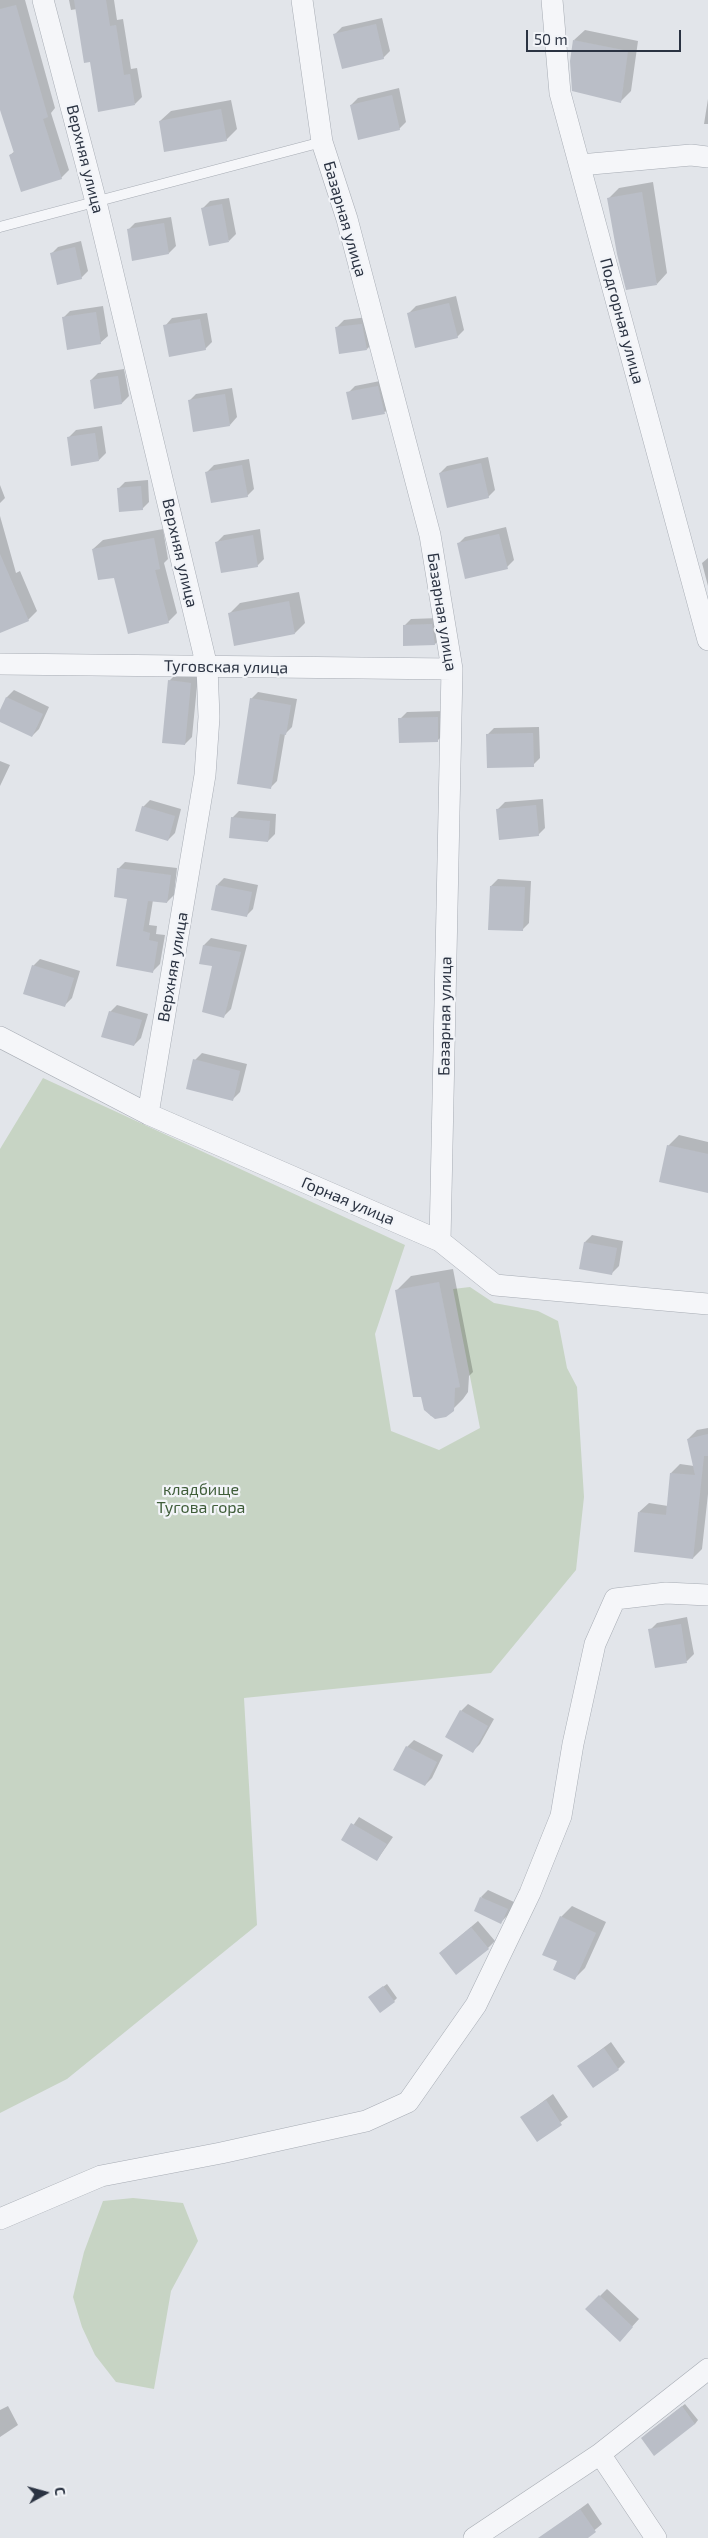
<!DOCTYPE html>
<html>
<head>
<meta charset="utf-8">
<style>
	body { margin:0 }
	#map { position:relative; width:708px; height:2538px; overflow:hidden; background:#e2e5ea; font-family:"Exo 2",sans-serif }
	canvas { display:block }
	.north { position:absolute; left:20px; top:2468px; width:50px; height:50px; -webkit-text-stroke:4px #f2f4f8; paint-order:stroke; rotate:83deg; font-size:14px; font-weight:700; line-height:20px; text-align:center; color:#2b3342 }
	.north::after { content:''; display:block; margin:auto; width:18px; height:22px; background:#2b3342; clip-path:polygon(50% 0,100% 100%,50% 72%,0 100%) }
	.scale { position:absolute; left:526px; top:30px; width:155px; height:22px; box-sizing:border-box; border:2px solid #2b3342; border-top:0; padding-left:6px; font-size:15px; line-height:18px; white-space:nowrap; color:#2b3342; -webkit-text-stroke:4px #f2f4f8; paint-order:stroke }
</style>
</head>
<body>
<div id="map">
<canvas width="708" height="2538"></canvas>
<div class="north">С</div>
<div class="scale">50 m</div>
</div>
<script>
const ctx = document.querySelector('canvas').getContext('2d');
ctx.lineJoin = 'round';
function paint(path, color) {
  ctx.fillStyle = color;
  ctx.fill(path, 'evenodd');
}
function poly(rows) {
  const path = new Path2D();
  for (const r of rows) {
    path.moveTo(r[0], r[1]);
    for (let i = 2; i < r.length; i += 2) path.lineTo(r[i], r[i + 1]);
  }
  return path;
}
function stroke(path, color, width, dash) {
  ctx.strokeStyle = color;
  ctx.lineWidth = width;
  ctx.lineCap = dash ? 'butt' : 'round';
  ctx.setLineDash(dash || []);
  ctx.stroke(path);
}
function drawText(font, color, halo, rows, align = 'center') {
  ctx.font = font + ' "Exo 2",sans-serif';
  ctx.lineWidth = 4.5;
  ctx.setLineDash([]);
  ctx.textBaseline = 'middle';
  ctx.strokeStyle = halo;
  ctx.fillStyle = color;
  for (const [text, x, y, turn = 0] of rows) {
    ctx.save();
    ctx.translate(x, y);
    ctx.rotate((+turn || 0) * Math.PI / 180);
    ctx.textAlign = isNaN(turn) ? turn : align;
    if (halo) ctx.strokeText(text, 0, 0);
    ctx.fillText(text, 0, 0);
    ctx.restore();
  }
}
const green = poly([
	[43,1078,405,1245,375,1334,391,1431,439,1450,480,1428,453,1289,470,1287,494,1303,538,1311,558,1321,567,1368,577,1387,584,1497,576,1570,491,1673,244,1698,257,1925,67,2079,0,2113,0,1149],
	[133,2198,183,2203,198,2241,171,2291,154,2389,116,2382,95,2355,82,2327,73,2297,84,2252,103,2201]
]);
const shadow = poly([
	[0,0,25,0,55,108,51,113,69,170,61,178,10,155,15,151,0,106],
	[69,0,114,0,117,20,123,19,131,69,137,68,142,97,135,104,91,60,77,9,71,10],
	[382,18,390,51,383,58,335,34,342,27],
	[585,30,638,41,631,91,621,101,574,40],
	[399,88,406,122,399,129,351,105,358,98],
	[708,99,708,124,704,124],
	[231,100,237,129,226,140,160,121,171,111],
	[653,182,667,273,657,284,609,198,619,188],
	[229,198,236,234,229,241,203,208,210,201],
	[171,217,176,246,169,253,128,230,135,223],
	[81,241,88,271,81,278,51,254,58,247],
	[456,296,464,330,457,337,409,313,416,306],
	[103,306,108,336,100,343,63,318,70,311],
	[207,313,212,342,205,349,165,326,172,318],
	[368,317,374,342,367,349,337,327,344,320],
	[124,369,129,396,122,403,91,380,98,373],
	[385,380,392,406,385,412,348,393,355,386],
	[232,388,237,417,230,425,189,401,196,394],
	[102,426,106,453,99,460,69,437,76,430],
	[488,457,495,490,488,497,440,473,447,466],
	[249,459,254,489,247,496,207,472,214,465],
	[148,480,149,502,142,509,118,489,125,482],
	[0,485,5,498,0,503],
	[0,516,16,573,20,571,37,611,28,620,0,632],
	[506,527,514,560,507,567,458,544,465,537],
	[163,529,168,559,164,563,177,613,168,622,115,576,93,549,103,540],
	[260,529,264,559,257,566,217,542,224,535],
	[708,558,708,586,702,563],
	[299,592,305,623,295,633,229,614,240,603],
	[439,618,442,637,435,644,405,645,404,626,411,619],
	[176,674,198,676,192,737,185,744,169,681],
	[14,690,49,707,39,729,32,736,0,720,0,713,7,697],
	[258,692,297,699,292,727,285,734,277,781,270,788,251,699],
	[445,711,444,734,437,741,400,719,407,712],
	[539,727,540,758,533,765,487,735,494,728],
	[0,761,10,765,0,786],
	[543,799,545,828,538,835,498,809,505,802],
	[150,800,181,809,175,833,168,840,143,807],
	[239,811,276,814,275,834,268,841,232,818],
	[125,862,177,868,174,895,167,902,153,900,149,925,157,926,156,934,165,935,160,964,153,971,118,869],
	[224,878,258,885,253,909,246,916,217,885],
	[498,879,531,881,529,923,522,930,491,886],
	[211,938,247,945,231,1009,224,1016,214,965,201,963,204,945],
	[40,959,80,971,72,998,65,1005,33,966],
	[117,1005,148,1014,141,1038,134,1045,110,1012],
	[202,1053,247,1064,240,1092,233,1099,195,1060],
	[679,1135,708,1142,708,1192,668,1146],
	[592,1235,623,1241,619,1266,612,1273,581,1268,585,1242],
	[453,1269,473,1372,469,1376,468,1392,463,1399,449,1413,440,1418,431,1416,425,1409,397,1290,411,1276],
	[708,1428,708,1494,702,1549,693,1558,639,1512,649,1503,668,1506,671,1473,680,1464,694,1466,688,1439,697,1430],
	[687,1617,694,1654,687,1661,656,1667,650,1630,657,1623],
	[468,1704,494,1719,480,1744,473,1751,461,1711],
	[414,1740,443,1755,432,1778,425,1785,407,1747],
	[359,1817,393,1837,377,1860,343,1840],
	[488,1890,514,1902,508,1915,501,1922,481,1897],
	[572,1906,606,1922,585,1968,575,1978,559,1961,561,1917],
	[478,1921,495,1941,488,1948,440,1953],
	[387,1984,397,1998,394,2001,373,1994],
	[611,2042,625,2062,618,2069,579,2066],
	[553,2094,568,2117,537,2140,522,2117],
	[607,2289,639,2319,620,2340,587,2309],
	[685,2404,698,2420,695,2424,645,2435],
	[8,2406,18,2425,0,2437,0,2410],
	[588,2503,602,2524,585,2538,561,2538,554,2528]
]);
const building = poly([
	[74,0,106,0,110,26,116,25,124,75,130,74,135,105,98,112,90,62,84,63],
	[16,5,48,117,43,119,62,179,21,192,9,155,14,153,0,110,0,9],
	[376,24,384,59,342,69,333,34],
	[573,40,628,51,621,103,572,91,570,61],
	[392,95,400,130,358,140,350,105],
	[221,109,227,141,164,152,159,121],
	[642,192,657,285,626,290,617,254,607,198],
	[222,204,229,242,209,246,201,208],
	[164,223,169,254,132,261,127,229],
	[75,247,82,279,57,285,50,253],
	[449,303,458,338,415,348,407,313],
	[96,312,101,344,67,350,62,317],
	[200,319,206,350,169,357,163,325],
	[362,324,367,350,339,354,335,327],
	[118,376,122,404,94,409,90,380],
	[378,386,385,414,352,420,346,392],
	[225,394,230,426,193,432,188,400],
	[95,433,99,461,71,466,67,437],
	[481,463,489,498,447,508,439,473],
	[242,465,248,497,211,503,205,472],
	[141,486,143,510,119,512,117,488],
	[499,534,508,569,465,579,457,543],
	[253,535,258,567,221,573,215,542],
	[154,538,160,569,155,570,169,623,128,634,114,578,98,580,92,549],
	[0,554,29,621,0,633],
	[289,601,295,634,234,646,228,613],
	[432,624,435,645,403,646,403,625],
	[168,680,191,683,185,745,162,743],
	[6,697,43,714,32,737,0,722,0,710],
	[250,698,291,705,286,735,280,734,271,789,237,784],
	[438,717,438,742,399,743,398,718],
	[533,733,534,767,487,768,486,734],
	[536,805,539,836,499,840,496,809],
	[142,806,175,816,168,841,135,831],
	[231,817,270,821,268,842,229,838],
	[117,868,171,875,167,903,148,901,143,931,150,933,149,940,158,942,153,973,116,966,127,899,114,897],
	[216,885,252,892,247,917,211,910],
	[490,886,525,887,523,931,488,930],
	[203,945,241,952,224,1018,202,1012,212,966,199,964],
	[32,965,74,978,65,1007,23,994],
	[109,1011,142,1020,134,1046,101,1037],
	[193,1059,240,1071,233,1101,186,1089],
	[667,1145,708,1154,708,1193,659,1182],
	[584,1242,617,1248,612,1275,579,1269],
	[439,1282,460,1387,455,1388,454,1411,446,1417,435,1419,424,1410,421,1397,413,1397,395,1290],
	[708,1434,708,1456,704,1456,693,1559,634,1552,638,1512,666,1515,670,1473,695,1475,687,1439],
	[681,1624,687,1663,655,1668,648,1629],
	[460,1710,488,1726,473,1753,445,1737],
	[406,1746,437,1762,425,1786,393,1770],
	[351,1823,387,1844,377,1861,341,1840],
	[480,1897,508,1909,501,1924,474,1911],
	[560,1916,596,1933,575,1980,553,1970,557,1961,542,1955],
	[471,1927,489,1949,456,1975,439,1953],
	[383,1986,395,2002,380,2013,368,1997],
	[604,2048,619,2070,593,2088,577,2066],
	[546,2100,562,2125,537,2142,520,2117],
	[599,2295,633,2327,620,2342,585,2309],
	[682,2406,695,2424,654,2456,641,2438],
	[580,2509,596,2532,588,2538,538,2538]
]);
const lane = poly([
	[0,227,322,142]
]);
const street = poly([
	[43,0,96,202,207,667,209,717,205,775,148,1114],
	[302,0,322,142,347,219,430,535,452,669,440,1241],
	[552,0,560,93,708,640],
	[580,165,691,155,708,157],
	[0,664,452,669],
	[0,1037,148,1114,440,1241,495,1285,708,1304],
	[0,2219,101,2176,221,2153,366,2121,408,2102,476,2005,530,1893,561,1816,573,1744,595,1644,615,1599,666,1593,708,1595],
	[600,2454,656,2538],
	[474,2538,600,2454,708,2369]
]);
const streetNames = [
	["Верхняя улица",85,159,76],
	["Базарная улица",345,219,74],
	["Подгорная улица",622,321,75],
	["Верхняя улица",180,553,77],
	["Базарная улица",442,612,81],
	["Туговская улица",226,667,1],
	["Верхняя улица",173,967,-80],
	["Базарная улица",445,1016,-89],
	["Горная улица",348,1201,23]
];
const parkNames = [
	["кладбище",201,1490],
	["Тугова гора",201,1508]
];
paint(green, '#c7d4c4');
paint(shadow, '#0003');
paint(building, '#babec7');
stroke(lane, '#a7acb4', 11);
stroke(street, '#a7acb4', 22);
stroke(lane, '#f5f6f9', 10);
stroke(street, '#f5f6f9', 21);
drawText('16px', '#2b3342', '#f2f4f8', streetNames);
drawText('16px', '#3f5d39', '#f2f4f8', parkNames);
</script>
</body>
</html>
